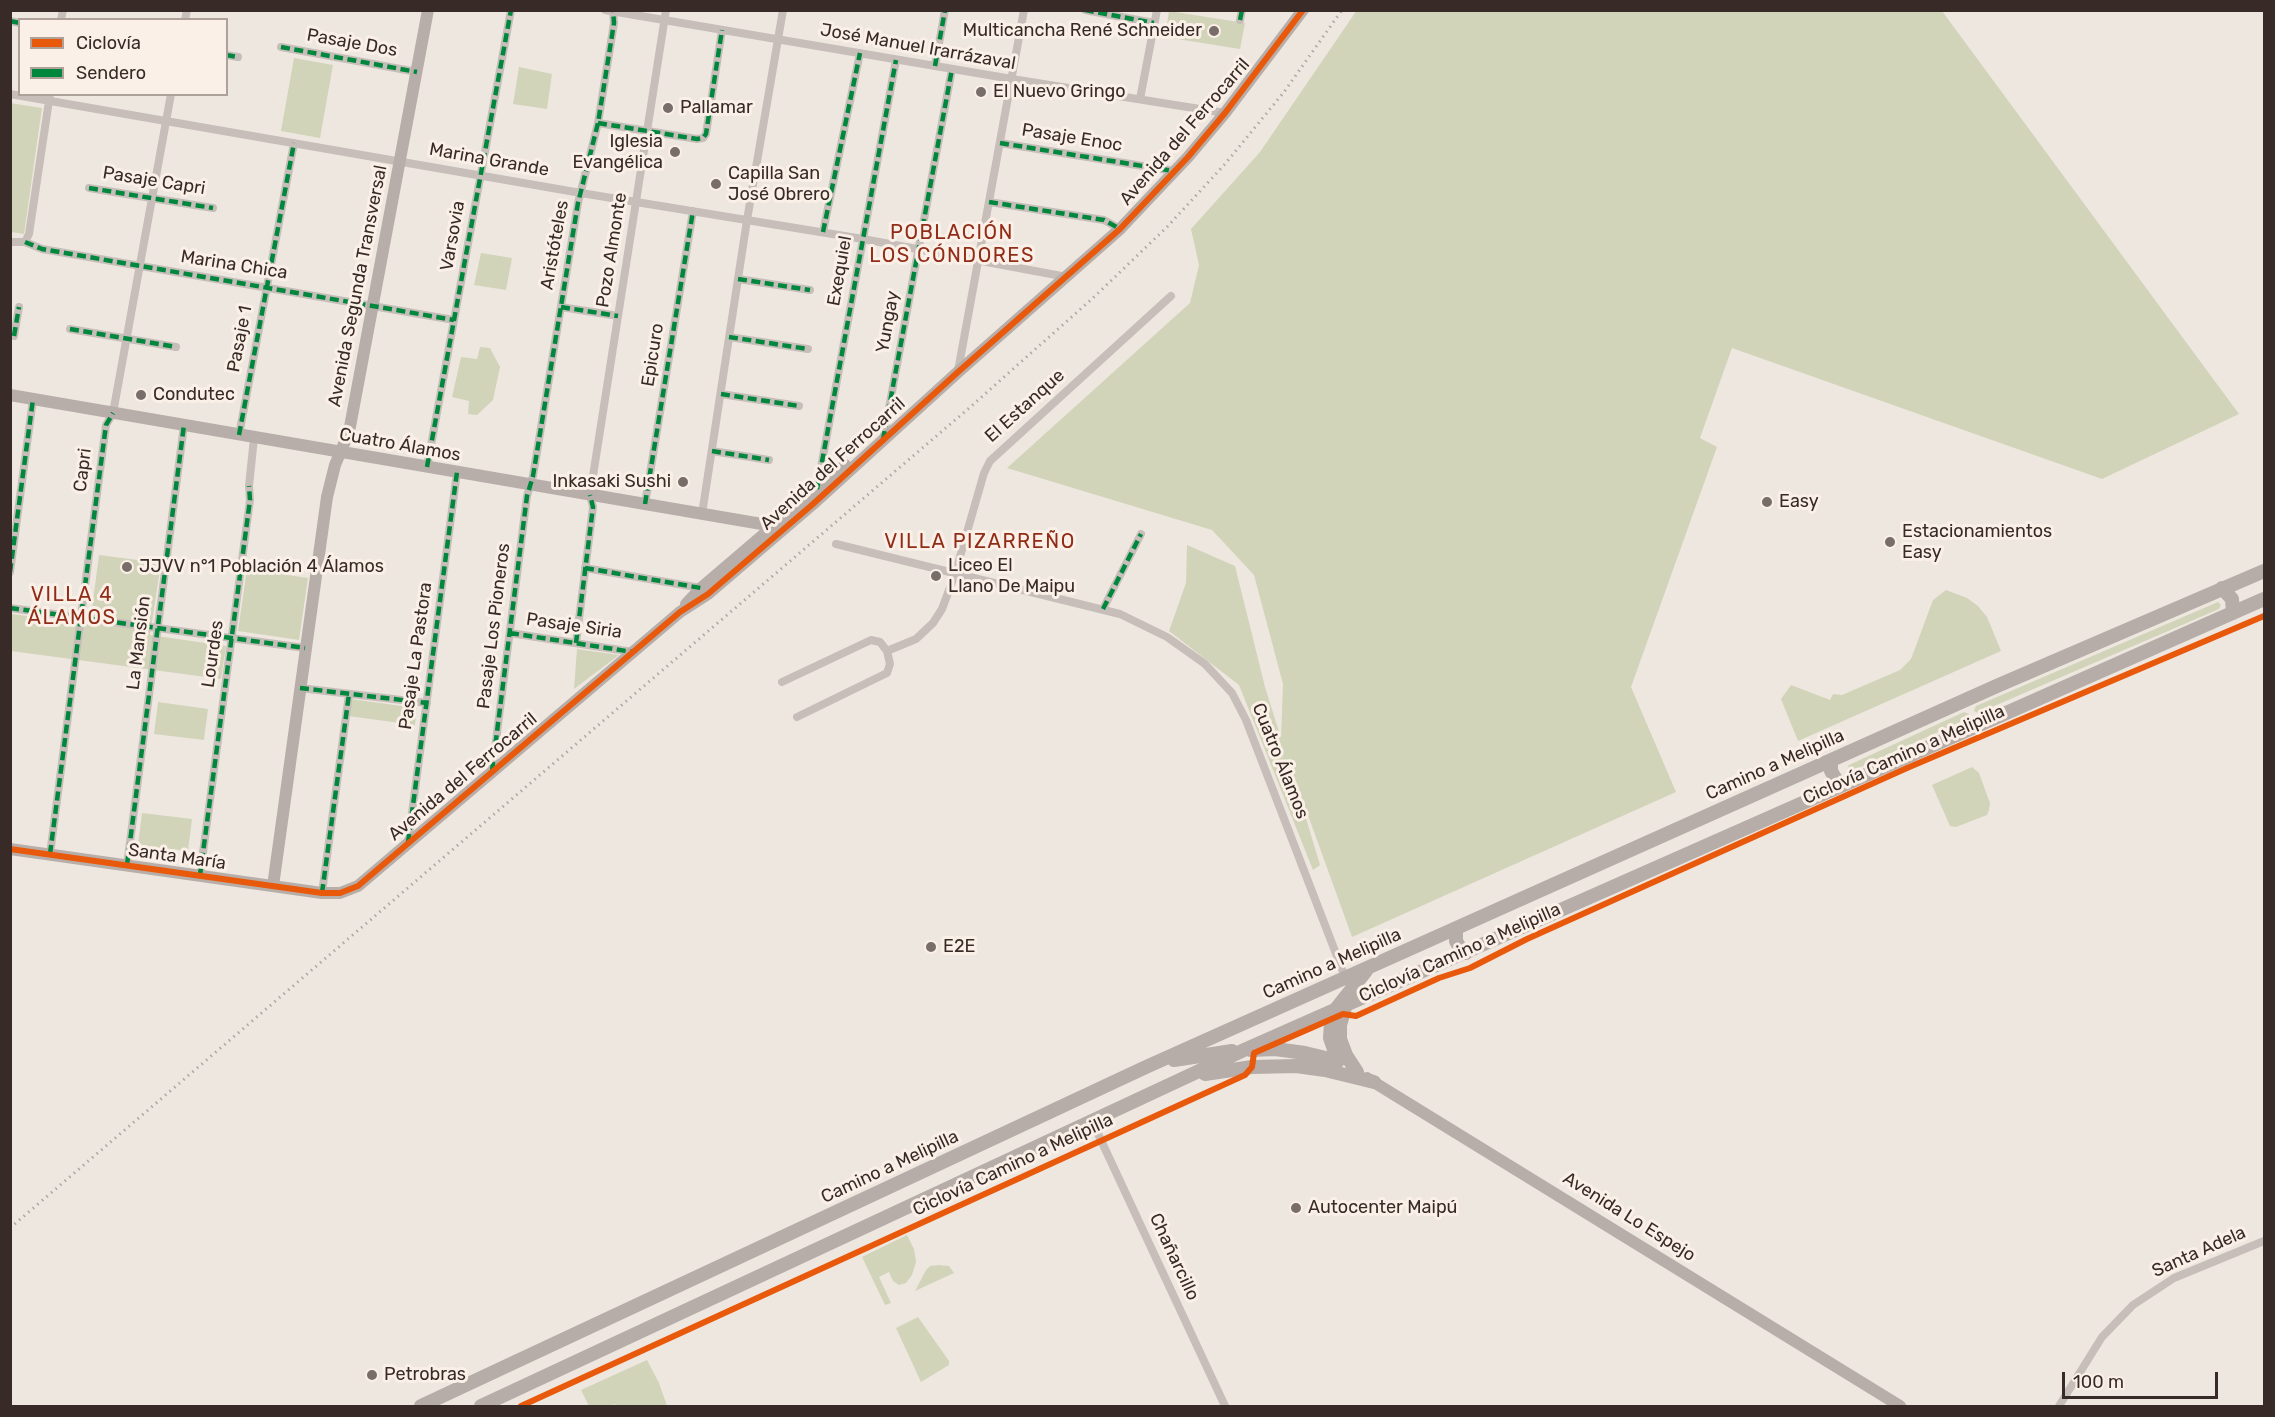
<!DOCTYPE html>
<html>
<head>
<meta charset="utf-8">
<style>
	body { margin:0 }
	#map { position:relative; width:2275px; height:1417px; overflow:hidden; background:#eee7e0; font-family:Rubik,sans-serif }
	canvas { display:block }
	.frame { position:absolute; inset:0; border:12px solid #382b27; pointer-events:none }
	.legend { position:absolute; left:18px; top:18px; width:210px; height:78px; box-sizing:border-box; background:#fbf0e7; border:2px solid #ada19a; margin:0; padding:8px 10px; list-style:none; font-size:18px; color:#382b27 }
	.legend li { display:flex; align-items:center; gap:12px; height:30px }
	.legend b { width:30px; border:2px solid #ada19a }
	.scale { position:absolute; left:2062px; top:1372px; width:156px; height:27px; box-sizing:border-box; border:3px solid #382b27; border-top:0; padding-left:8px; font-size:18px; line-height:21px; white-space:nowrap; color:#382b27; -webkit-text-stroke:4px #fbf0e7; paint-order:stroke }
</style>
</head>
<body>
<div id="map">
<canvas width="2275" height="1417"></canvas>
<div class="frame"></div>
<ul class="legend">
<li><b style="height:8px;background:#e8590c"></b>Ciclovía</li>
<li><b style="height:8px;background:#00873e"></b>Sendero</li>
</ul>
<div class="scale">100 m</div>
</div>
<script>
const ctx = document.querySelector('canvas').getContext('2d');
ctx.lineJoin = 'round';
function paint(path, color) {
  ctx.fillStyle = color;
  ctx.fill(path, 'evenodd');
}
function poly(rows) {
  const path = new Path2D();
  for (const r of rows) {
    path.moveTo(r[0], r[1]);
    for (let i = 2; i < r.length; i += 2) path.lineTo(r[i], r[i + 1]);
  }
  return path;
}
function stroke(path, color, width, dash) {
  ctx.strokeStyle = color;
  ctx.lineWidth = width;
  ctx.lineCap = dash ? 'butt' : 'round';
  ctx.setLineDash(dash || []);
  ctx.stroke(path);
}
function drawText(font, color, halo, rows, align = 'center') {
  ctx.font = font + ' Rubik,sans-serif';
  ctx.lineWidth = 6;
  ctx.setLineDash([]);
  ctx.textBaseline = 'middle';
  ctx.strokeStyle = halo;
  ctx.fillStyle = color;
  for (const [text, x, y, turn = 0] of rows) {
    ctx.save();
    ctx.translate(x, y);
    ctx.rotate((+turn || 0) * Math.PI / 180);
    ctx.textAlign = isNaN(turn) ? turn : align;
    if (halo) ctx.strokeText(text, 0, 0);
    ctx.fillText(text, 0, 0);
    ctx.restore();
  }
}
const green = poly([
	[1357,10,1942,11,2239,414,2102,479,1732,348,1700,438,1717,447,1631,687,1676,792,1352,937,1291,768,1320,865,1313,870,1239,685,1169,631,1186,583,1187,545,1235,566,1265,687,1281,738,1283,684,1254,575,1212,530,1007,468,1190,303,1199,265,1191,229,1260,152],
	[1169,11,1245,23,1240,49,1165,37],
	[294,58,333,65,320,138,281,131],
	[519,67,552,74,547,109,513,104],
	[10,103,42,108,24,234,11,232],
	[481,253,512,258,506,290,474,285],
	[480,347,490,348,500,367,493,400,477,415,468,414,469,401,452,397,461,357,477,359],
	[99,555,161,563,150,635,226,646,221,679,11,651,11,614,90,624],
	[247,569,308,578,299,640,238,631],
	[1946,590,1967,598,1978,606,1987,617,2001,651,1798,741,1781,699,1791,685,1830,700,1833,694,1842,695,1900,670,1911,659,1933,600],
	[2218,602,2221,605,2219,609,1978,713,1974,711,1976,706],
	[577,649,619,655,574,689],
	[350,699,417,708,415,725,348,716],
	[158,702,208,709,204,740,154,734],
	[1964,712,1969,714,1967,719,1852,771,1847,769,1849,765],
	[1972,767,1979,773,1990,803,1989,810,1987,815,1956,827,1950,826,1932,785],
	[142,813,192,819,188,851,138,845],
	[907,1235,914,1249,916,1262,912,1275,906,1283,899,1285,893,1281,889,1272,879,1277,891,1303,885,1305,862,1257],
	[939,1265,949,1266,954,1273,915,1291,926,1270,930,1266],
	[918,1317,949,1361,949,1365,921,1382,896,1328],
	[647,1360,659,1383,667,1406,616,1406,615,1404,610,1406,589,1406,581,1390]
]);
const street = poly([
	[605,10,1012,79,1225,113],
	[1085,10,1154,23],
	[61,20,63,10],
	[185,20,187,10],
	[1240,20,1242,10],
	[10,21,20,23],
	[281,47,417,72],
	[226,55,238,57],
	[935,66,945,10],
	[10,94,581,193,863,239,1067,277],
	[1140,99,1157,10],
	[598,123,697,139,703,138,706,134,722,30],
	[1000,143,1174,171],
	[89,188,213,208],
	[989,202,1104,220,1120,229],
	[823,232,860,53],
	[10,242,25,242,42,249,454,320],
	[25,242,29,234,50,94],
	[738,279,810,290],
	[561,307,618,316],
	[70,329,176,347],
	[14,336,19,307],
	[729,337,808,349],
	[958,371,1024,10],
	[721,394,799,406],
	[239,435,294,143],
	[883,440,952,69],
	[712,451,769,460],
	[427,467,511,10],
	[817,489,896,60],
	[645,504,693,211],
	[702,514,747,220,783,10],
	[836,544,1120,614,1167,637,1205,664,1232,693,1246,720,1345,977],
	[585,568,701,588],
	[10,572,33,399],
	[10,608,305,648],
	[1103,609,1141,534],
	[510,633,633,652],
	[576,643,593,507,590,495,666,10],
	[887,651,916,639,933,623,942,609,955,574,984,473,990,461,1171,296],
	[782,682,871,640,880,642,887,651,890,664,887,673,797,717],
	[300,688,427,703],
	[492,772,527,496,533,476,578,203,598,123,614,23,613,10],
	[408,843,457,472],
	[50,854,106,425,113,413,171,94],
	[127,865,184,425],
	[200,875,250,500,249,486,254,438],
	[322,893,349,694],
	[1092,1121,1225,1406],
	[2059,1406,2102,1337,2133,1305,2174,1278,2264,1241]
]);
const secondary = poly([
	[10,395,785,528],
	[686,604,701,588,845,465],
	[10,849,322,893,340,893,358,886,680,612,708,594,813,504,958,372,1120,229,1188,157,1225,113,1303,10],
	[273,886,327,497,335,465,349,432,428,10],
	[1367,1078,1900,1406]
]);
const primary = poly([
	[2222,588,2232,599,2233,613],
	[1831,760,1831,771,1837,781,1842,784],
	[1456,929,1456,941,1460,948,1466,953],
	[1346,1004,1340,1025,1340,1039,1346,1055,1357,1072],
	[1251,1050,1275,1049,1305,1053,1338,1061],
	[1174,1060,1232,1051],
	[1338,1061,1330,1038,1331,1023,1335,1010,1366,971],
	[1205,1074,1252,1067,1296,1066,1325,1070,1374,1082],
	[421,1406,1146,1067,1999,685,2264,571],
	[481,1406,1244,1050,2264,599]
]);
const rail = poly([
	[10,1228,968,409,1093,298,1167,227,1225,164,1284,92,1342,10]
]);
const quiet = poly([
	[1085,10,1154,23],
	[1240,20,1242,10],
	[10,21,20,23],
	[281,47,417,72],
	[226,55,238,57],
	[935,66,945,10],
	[598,123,697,139,703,138,706,134,722,30],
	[1000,143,1174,171],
	[89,188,213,208],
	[989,202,1104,220,1120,229],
	[823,232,860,53],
	[25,242,42,249,454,320],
	[738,279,810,290],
	[561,307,618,316],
	[70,329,176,347],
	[14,336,19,307],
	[729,337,808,349],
	[721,394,799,406],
	[239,435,294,143],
	[883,440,952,69],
	[712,451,769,460],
	[427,467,511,10],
	[817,489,896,60],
	[645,504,693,211],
	[585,568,701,588],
	[10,572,33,399],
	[10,608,305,648],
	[1103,609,1141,534],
	[510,633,633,652],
	[576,643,593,507,590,495],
	[300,688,427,703],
	[492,771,527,496,533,476,578,203,598,123,614,23,613,10],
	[408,843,457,472],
	[50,854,106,425,113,413],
	[127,865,184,425],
	[200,875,250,500,249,486],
	[322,893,349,694]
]);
const cycleway = poly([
	[10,849,322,893,340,893,358,886,680,612,708,594,813,504,958,372,1120,229,1188,157,1225,113,1303,10],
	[521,1406,1245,1075,1252,1067,1254,1053,1343,1014,1356,1016,1439,978,1470,968,1527,939,1907,768,2264,616]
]);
const markers = [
	[1214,31,6,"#786d68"],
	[981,92,6,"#786d68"],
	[668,108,6,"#786d68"],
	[675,152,6,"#786d68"],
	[716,184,6,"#786d68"],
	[141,395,6,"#786d68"],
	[683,482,6,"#786d68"],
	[1767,502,6,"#786d68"],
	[1890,542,6,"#786d68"],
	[127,567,6,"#786d68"],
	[936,576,6,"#786d68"],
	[931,947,6,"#786d68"],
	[1296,1208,6,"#786d68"],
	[372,1375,6,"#786d68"]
];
const poiNames = [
	["Multicancha René Schneider",1202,31,"right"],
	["El Nuevo Gringo",993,92],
	["Pallamar",680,108],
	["Iglesia",663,142,"right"],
	["Evangélica",663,163,"right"],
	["Capilla San",728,174],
	["José Obrero",728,195],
	["Condutec",153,395],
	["Inkasaki Sushi",671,482,"right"],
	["Easy",1779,502],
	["Estacionamientos",1902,532],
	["Easy",1902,553],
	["Liceo El",948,566],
	["Llano De Maipu",948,587],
	["JJVV n°1 Población 4 Álamos",139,567],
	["E2E",943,947],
	["Autocenter Maipú",1308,1208],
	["Petrobras",384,1375]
];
const streetNames = [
	["Pasaje Dos",352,43,10],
	["José Manuel Irarrázaval",918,47,10],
	["Avenida del Ferrocarril",1185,132,-49],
	["Pasaje Enoc",1072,138,9],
	["Marina Grande",489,160,10],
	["Pasaje Capri",154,181,9],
	["Varsovia",453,236,-80],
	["Aristóteles",555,245,-80],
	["Pozo Almonte",612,250,-81],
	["Marina Chica",234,265,9],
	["Exequiel",840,271,-80],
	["Avenida Segunda Transversal",358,286,-79],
	["Yungay",888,322,-80],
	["Pasaje 1",240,339,-79],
	["Epicuro",653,355,-81],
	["El Estanque",1025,406,-42],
	["Cuatro Álamos",400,445,10],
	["Avenida del Ferrocarril",833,464,-42],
	["Capri",83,470,-83],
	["Pasaje Los Pioneros",494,626,-83],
	["Pasaje Siria",574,626,8],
	["La Mansión",139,643,-83],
	["Lourdes",213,654,-82],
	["Pasaje La Pastora",416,656,-82],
	["Ciclovía Camino a Melipilla",1904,755,-24],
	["Cuatro Álamos",1280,761,68],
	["Camino a Melipilla",1775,765,-24],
	["Avenida del Ferrocarril",463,777,-40],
	["Santa María",177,857,8],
	["Ciclovía Camino a Melipilla",1460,953,-24],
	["Camino a Melipilla",1332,964,-24],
	["Ciclovía Camino a Melipilla",1013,1165,-25],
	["Camino a Melipilla",890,1167,-25],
	["Avenida Lo Espejo",1629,1217,32],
	["Santa Adela",2199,1252,-24],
	["Chañarcillo",1174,1257,65]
];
const neighbourhoodNames = [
	["POBLACIÓN",952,233],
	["LOS CÓNDORES",952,256],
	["VILLA PIZARREÑO",980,542],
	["VILLA 4",72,595],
	["ÁLAMOS",72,618]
];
paint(green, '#d1d4b8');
stroke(street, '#c7beb9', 8);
stroke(secondary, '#b8aea9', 12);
stroke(primary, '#b6ada8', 14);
stroke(rail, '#afa7a3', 3, [1.5, 4.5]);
stroke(quiet, '#00873e', 4.5, [9, 4.5]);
stroke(cycleway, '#e8590c', 6);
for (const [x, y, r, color] of markers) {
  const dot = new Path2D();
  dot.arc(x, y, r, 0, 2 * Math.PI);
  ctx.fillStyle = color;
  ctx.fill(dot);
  stroke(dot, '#fbf0e7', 2);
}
drawText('18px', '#382b27', '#fbf0e7', poiNames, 'left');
drawText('18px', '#382b27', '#fbf0e7', streetNames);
ctx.letterSpacing = '1.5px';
drawText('20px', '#902c17', '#fbf0e7', neighbourhoodNames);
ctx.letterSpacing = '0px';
</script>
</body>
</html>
